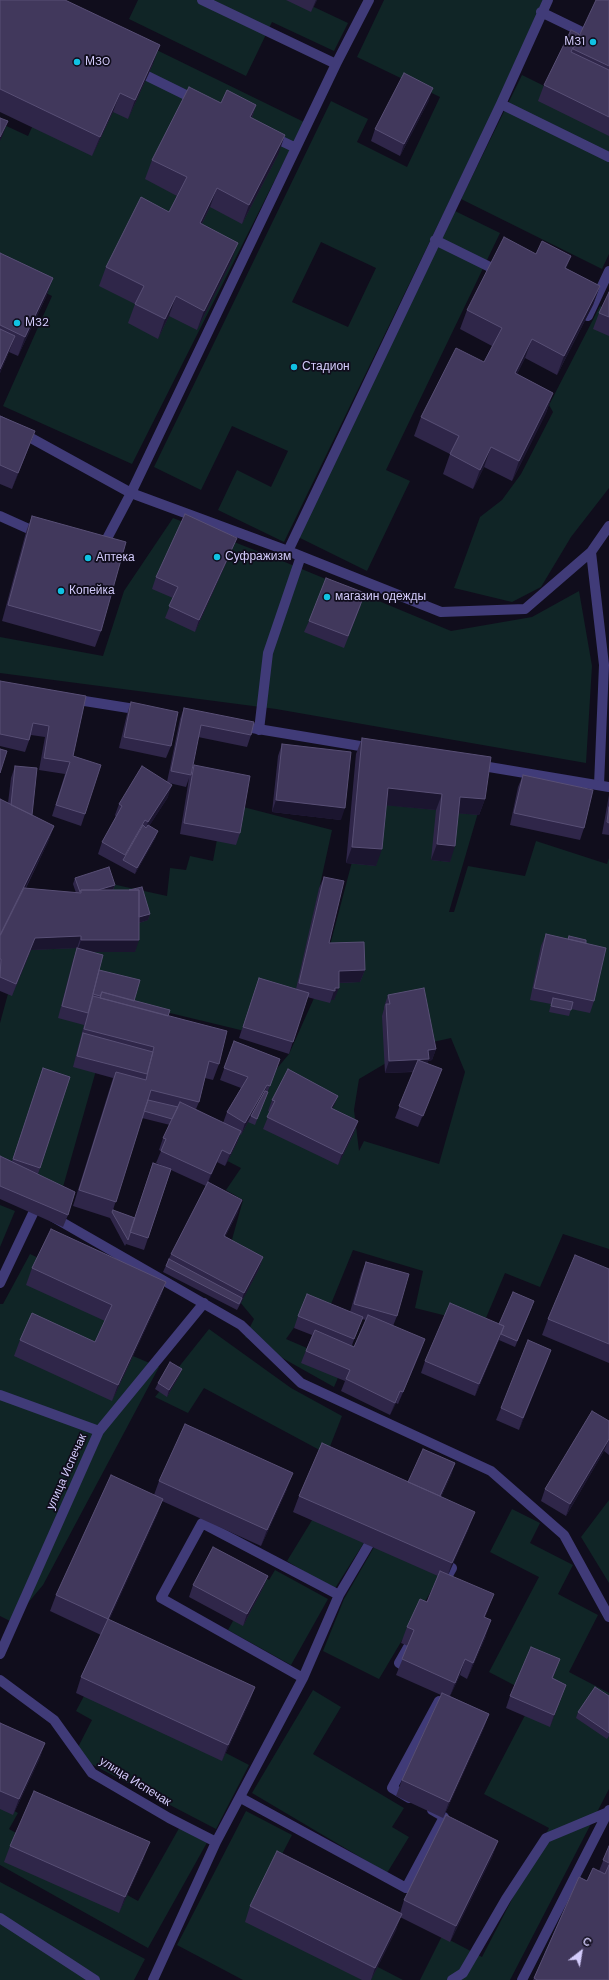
<!DOCTYPE html>
<html>
<head>
<meta charset="utf-8">
<style>
	body { margin:0 }
	#map { position:relative; width:609px; height:1980px; overflow:hidden; background:#100d1c; font-family:"DM Sans",sans-serif }
	canvas { display:block }
	.north { position:absolute; left:561px; top:1932px; width:40px; height:40px; -webkit-text-stroke:3px #100d1c; paint-order:stroke; rotate:31deg; font-size:11px; font-weight:700; line-height:16px; text-align:center; color:#d3cbfb }
	.north::after { content:''; display:block; margin:auto; width:14px; height:18px; background:#d3cbfb; clip-path:polygon(50% 0,100% 100%,50% 72%,0 100%) }
</style>
</head>
<body>
<div id="map">
<canvas width="609" height="1980"></canvas>
<div class="north">С</div>
</div>
<script>
const ctx = document.querySelector('canvas').getContext('2d');
ctx.lineJoin = 'round';
function paint(path, color) {
  ctx.fillStyle = color;
  ctx.fill(path, 'evenodd');
}
function poly(rows) {
  const path = new Path2D();
  for (const r of rows) {
    path.moveTo(r[0], r[1]);
    for (let i = 2; i < r.length; i += 2) path.lineTo(r[i], r[i + 1]);
  }
  return path;
}
function stroke(path, color, width, dash) {
  ctx.strokeStyle = color;
  ctx.lineWidth = width;
  ctx.lineCap = dash ? 'butt' : 'round';
  ctx.setLineDash(dash || []);
  ctx.stroke(path);
}
function drawText(font, color, halo, rows, align = 'center') {
  ctx.font = font + ' "DM Sans",sans-serif';
  ctx.lineWidth = 3.5;
  ctx.setLineDash([]);
  ctx.textBaseline = 'middle';
  ctx.strokeStyle = halo;
  ctx.fillStyle = color;
  for (const [text, x, y, turn = 0] of rows) {
    ctx.save();
    ctx.translate(x, y);
    ctx.rotate((+turn || 0) * Math.PI / 180);
    ctx.textAlign = isNaN(turn) ? turn : align;
    if (halo) ctx.strokeText(text, 0, 0);
    ctx.fillText(text, 0, 0);
    ctx.restore();
  }
}
const green = poly([
	[138,0,299,0,348,23,334,51,272,22,246,76,129,19],
	[384,0,547,0,284,542,218,510,237,470,271,487,288,451,232,426,201,490,154,467,331,101,368,119,357,142,407,167,440,97,357,57],
	[321,242,376,268,348,327,292,302],
	[83,14,304,122,132,464,3,406,52,296,0,271,0,123,28,136],
	[522,75,609,118,609,254,602,269,461,199],
	[455,211,500,233,386,470,410,481,367,571,298,537],
	[600,306,609,311,609,488,571,537,541,587,512,602,454,588,480,517,502,500,521,474,553,412,549,405],
	[173,518,280,560,451,631,532,617,579,591,592,666,586,763,276,709,0,673,0,637,103,656,124,591],
	[388,782,480,806,449,912,454,912,468,866,525,876,536,841,607,864,609,858,609,1249,563,1234,540,1287,505,1273,483,1325,415,1308,423,1271,353,1250,331,1304,315,1298,286,1339,344,1364,334,1387,245,1337,254,1319,221,1279,243,1200,226,1190,241,1168,208,1151,289,1054,319,987,363,820],
	[451,1038,465,1072,439,1164,364,1141,359,1151,354,1110,359,1079,415,1046],
	[224,802,332,830,286,1041,116,1000,59,1201,0,1183,0,1023,26,928,78,929,89,879,167,896,170,868,186,870,190,856,213,861],
	[0,1205,15,1211,0,1247],
	[30,1254,130,1301,114,1348,159,1367,43,1585,12,1622,0,1616,0,1304,3,1304],
	[209,1329,291,1388,342,1416,327,1454,204,1388,188,1413,155,1397],
	[609,1500,609,1583,581,1537],
	[512,1509,540,1523,530,1543,573,1565,558,1594,598,1615,569,1672,609,1693,609,1789,510,1980,420,1980,442,1936,482,1957,549,1828,484,1794,535,1696,489,1672,539,1577,490,1552],
	[317,1512,365,1541,334,1590,287,1561],
	[381,1535,443,1571,379,1679,323,1651,344,1599],
	[275,1570,328,1599,291,1665,228,1630,259,1574,269,1580],
	[91,1683,249,1765,216,1829,74,1755,92,1720,76,1711],
	[313,1690,341,1707,313,1754,404,1808,392,1827,409,1837,387,1873,252,1793],
	[0,1803,18,1813,9,1829,138,1901,182,1823,209,1839,148,1948,0,1865],
	[246,1811,292,1835,256,1904,403,1980,243,1980,177,1945],
	[0,1882,145,1959,134,1980,0,1980]
]);
const service = poly([
	[202,0,336,64],
	[541,12,609,45],
	[137,71,196,100],
	[501,104,609,157],
	[271,136,296,148],
	[435,240,500,272],
	[575,309,588,316,609,271],
	[0,421,131,493,288,551,441,612,525,609,591,552,609,526],
	[0,516,40,534],
	[102,548,131,493,336,64,369,0],
	[288,551,501,104,548,0],
	[591,552,604,665,599,785],
	[259,730,268,653,301,556],
	[53,1217,241,1325,301,1383,491,1471,564,1535,609,1617],
	[0,1283,36,1207],
	[0,1395,99,1431],
	[441,1561,452,1568,442,1586],
	[411,1642,399,1663,412,1671],
	[0,1654,99,1431,204,1303],
	[303,1678,339,1595],
	[0,1680,54,1720,92,1773,169,1818,216,1842],
	[241,1798,406,1888,444,1817,432,1810],
	[409,1798,392,1788,439,1701],
	[0,1918,95,1980],
	[153,1980,216,1842,303,1678,161,1598,202,1523,339,1595,375,1534],
	[452,1980,463,1973,506,1899,546,1838,608,1812],
	[522,1980,609,1810]
]);
const minor = poly([
	[72,699,141,710],
	[240,726,372,748],
	[477,765,609,787]
]);
const wall = poly([
	[0,0,153,64,128,119,113,112,92,156,0,112],
	[286,0,317,0,311,12],
	[609,0,609,136,538,101,544,85,579,34],
	[429,100,400,156,371,141,375,129],
	[221,103,256,105,252,118,278,155,242,224,210,207,202,224,231,262,197,330,169,316,158,339,128,323,135,304,99,286,106,267,169,212,177,196,145,179,152,160],
	[0,253,53,278,46,297,18,356,9,352,0,373],
	[536,254,567,269,600,286,593,305,557,375,525,358,517,374,553,393,546,413,512,481,484,467,473,489,443,474,450,454,414,436,421,417,484,362,492,346,460,329,467,310],
	[609,292,609,336,593,329,599,313],
	[0,416,35,431,29,447,12,489,0,484],
	[32,516,101,631,95,647,2,621,26,532],
	[232,550,195,632,165,618,173,598,152,589,156,577],
	[361,605,344,648,304,632,309,621],
	[0,681,86,696,73,756,85,814,81,826,52,816,65,774,39,770,45,737,31,735,25,752,0,746],
	[131,702,171,746,166,758,119,748,127,714],
	[184,708,251,735,247,747,198,737,191,773,194,765,240,833,236,845,180,834,189,778,186,787,169,783,168,797,149,826,156,837,135,874,98,854,102,842,116,817,115,815,119,804,167,782,180,719],
	[362,738,485,799,479,815,458,813,450,862,431,860,436,810,386,805,376,866,346,863,356,754],
	[282,744,341,820,272,812,278,756],
	[15,766,32,815,54,826,48,842,26,888,76,893,73,884,75,878,115,885,113,890,150,914,148,920,139,923,135,952,92,952,99,970,134,1001,168,1016,219,1064,213,1080,205,1078,199,1102,196,1109,223,1123,227,1112,241,1088,220,1080,234,1041,280,1059,255,1125,248,1122,241,1135,240,1134,237,1143,225,1166,217,1162,208,1182,238,1212,225,1237,263,1257,259,1269,237,1310,163,1272,171,1254,206,1186,171,1170,144,1250,126,1244,125,1246,110,1218,73,1206,113,1078,73,1067,84,1025,58,1018,73,960,77,948,31,950,12,996,0,991,0,799,8,803,11,778],
	[142,1118,170,1125,163,1138,159,1150,161,1151,156,1163,163,1166,153,1163,135,1218,113,1210],
	[523,775,584,828,580,840,510,825,518,787],
	[609,795,609,835,602,834],
	[324,877,329,943,365,970,360,982,339,983,334,1000,331,1000,330,1003,307,997,289,1054,239,1038,259,978,296,989,319,888],
	[546,934,568,939,569,936,586,943,594,1001,590,1013,571,1009,569,1016,549,1012,551,1004,530,1000,541,946],
	[388,995,436,1049,432,1060,428,1061,427,1064,442,1069,418,1127,395,1118,413,1072,385,1073,382,1016,384,1009,384,1007],
	[43,1068,70,1077,38,1174,68,1215,63,1227,0,1199,0,1156,12,1161],
	[272,1100,333,1109,358,1121,354,1133,338,1165,263,1129,270,1112,268,1111],
	[366,1262,397,1316,393,1326,421,1351,398,1404,396,1403,390,1415,341,1391,345,1381,301,1363,312,1335,294,1328,298,1316,350,1312,361,1274],
	[362,1319,366,1320,354,1347,352,1345],
	[32,1268,166,1282,160,1298,112,1401,14,1356,20,1340,95,1342,105,1321,26,1285],
	[609,1269,609,1363,542,1335,548,1319],
	[532,1307,515,1347,499,1340,475,1396,421,1373,425,1361],
	[551,1350,519,1430,496,1420,501,1408],
	[182,1369,179,1376,167,1397,155,1389,158,1383],
	[609,1421,609,1455,604,1451,566,1516,541,1501,545,1489],
	[455,1463,451,1475,441,1497,469,1528,448,1574,488,1610,485,1617,486,1636,467,1679,460,1675,450,1696,489,1714,483,1730,443,1818,396,1796,402,1780,441,1695,396,1675,408,1646,401,1643,407,1627,427,1602,438,1576,293,1512,299,1496,408,1482],
	[159,1481,287,1489,261,1546,162,1501,157,1515,109,1620,255,1687,249,1703,222,1761,76,1693,81,1677,101,1635,50,1611,56,1595,154,1495],
	[268,1576,263,1588,243,1626,189,1597,193,1585],
	[560,1659,553,1678,566,1685,550,1727,506,1708,510,1696],
	[609,1696,609,1736,607,1739,576,1718,578,1712],
	[0,1723,45,1743,39,1760,13,1815,0,1809],
	[498,1841,492,1857,450,1942,400,1917,396,1930,371,1980,362,1980,245,1922,250,1906,400,1913,404,1900],
	[10,1846,144,1858,119,1913,4,1862],
	[609,1846,609,1980,533,1980,579,1877,587,1881,599,1871]
]);
const shadedWall = poly([
	[316,0,317,0,311,12],
	[160,45,153,64,128,119,135,100],
	[433,88,429,100,400,156,404,144],
	[120,93,113,112,92,156,100,137],
	[256,105,249,125,250,117],
	[8,121,2,137,0,141,0,137],
	[285,135,278,155,242,224,249,205],
	[217,188,210,207,193,242,200,223],
	[238,243,231,262,197,330,204,311],
	[571,256,564,275,565,268],
	[53,278,46,297,18,356,25,337],
	[600,286,593,305,557,375,564,356],
	[176,296,169,316,158,339,165,319],
	[15,336,9,352,0,373,0,369],
	[532,339,525,358,507,393,515,373],
	[553,393,546,413,512,481,519,461],
	[35,431,29,447,12,489,18,473],
	[491,447,484,467,473,489,480,470],
	[237,538,232,550,195,632,199,620],
	[172,785,168,797,144,834,148,822],
	[388,788,442,794,436,810,382,805],
	[460,797,485,799,479,815,454,813],
	[276,800,345,808,341,820,272,812],
	[145,820,141,832,123,860,125,855],
	[54,826,48,842,0,939,0,935],
	[158,831,156,837,135,874,137,868],
	[437,844,455,846,450,862,431,860],
	[352,847,382,849,376,866,346,863],
	[115,885,112,891,81,896],
	[150,914,148,920,135,924,137,918],
	[81,936,77,948,31,950,12,996,35,938],
	[81,940,139,940,135,952,77,952],
	[365,970,360,982,335,983,339,971],
	[335,988,339,988,334,1000,331,1000],
	[436,1049,432,1060,428,1061,425,1071,385,1073,389,1061],
	[442,1069,437,1081,418,1127,423,1116],
	[267,1085,263,1097,251,1116,248,1122,241,1135,245,1123],
	[338,1096,333,1108,327,1120,331,1108],
	[358,1121,354,1133,338,1165,342,1154],
	[241,1131,237,1143,225,1166,230,1154],
	[222,1150,207,1186,211,1174],
	[242,1200,238,1212,219,1248,224,1236],
	[263,1257,259,1269,240,1305,244,1293],
	[166,1282,160,1298,112,1401,118,1385],
	[504,1326,499,1340,475,1396,479,1384],
	[425,1339,421,1351,398,1404,403,1392],
	[551,1350,547,1362,519,1430,523,1418],
	[182,1369,179,1376,167,1397,169,1390],
	[400,1391,396,1403,390,1415],
	[609,1439,604,1451,566,1516,570,1504],
	[455,1463,451,1475,434,1512,438,1500],
	[293,1473,287,1489,261,1546,267,1530],
	[163,1499,157,1515,102,1636,108,1619],
	[475,1512,469,1528,446,1580,452,1563],
	[268,1576,263,1588,243,1626,247,1614],
	[494,1594,488,1610,478,1633,484,1617],
	[491,1620,486,1636,467,1679,473,1663],
	[465,1659,460,1675,449,1699,455,1683],
	[566,1685,562,1696,550,1727,554,1715],
	[255,1687,249,1703,222,1761,228,1745],
	[489,1714,483,1730,443,1818,449,1802],
	[45,1743,39,1760,13,1815,19,1799],
	[498,1841,492,1857,450,1942,456,1926],
	[150,1842,144,1858,119,1913,125,1897],
	[402,1914,396,1930,371,1980,375,1968]
]);
const building = poly([
	[0,0,65,0,160,45,135,100,120,93,100,137,0,89,0,0],
	[596,0,609,0,609,66,573,49,596,0],
	[571,30,579,34,571,52,609,70,609,117,544,85,571,30],
	[404,73,433,88,404,144,375,129,404,73],
	[189,87,221,103,227,90,256,105,250,117,285,135,249,205,217,188,200,223,238,243,204,311,176,296,165,319,135,304,144,286,106,267,141,197,169,212,187,177,152,160,189,87],
	[0,118,8,121,0,137,0,118],
	[504,237,536,254,542,241,571,256,565,268,600,286,564,356,532,339,515,373,553,393,519,461,491,447,480,470,450,454,459,436,421,417,456,348,484,362,502,328,467,310,504,237],
	[0,253,53,278,25,337,0,325,0,253],
	[609,292,609,317,599,313,609,292],
	[0,329,15,336,0,369,0,329],
	[0,416,35,431,18,473,0,465,0,416],
	[185,514,237,538,199,620,169,606,178,587,156,577,185,514],
	[32,516,126,542,101,631,8,605,32,516],
	[326,578,365,593,348,636,309,621,326,578],
	[0,681,86,696,73,756,101,765,85,814,56,805,70,762,44,758,49,726,33,723,29,740,0,734,0,681],
	[131,702,178,712,171,746,124,737,131,702],
	[184,708,254,722,251,735,201,725,191,775,171,771,184,708],
	[362,738,491,757,485,799,460,797,455,846,437,844,442,794,388,788,382,849,352,847,362,738],
	[282,744,351,752,345,808,276,800,282,744],
	[0,749,7,751,0,773,0,749],
	[194,765,250,776,240,833,184,823,194,765],
	[15,766,37,768,32,815,11,805,15,766],
	[142,766,172,785,148,822,145,820,125,855,102,842,122,806,119,804,142,766],
	[523,775,593,790,584,828,514,813,523,775],
	[0,799,54,826,0,935,0,799],
	[609,807,609,823,607,822,609,807],
	[143,825,146,828,148,825,158,831,137,868,123,860,143,825],
	[109,867,115,885,98,890,81,890,80,892,75,878,109,867],
	[324,877,344,881,329,943,364,942,365,970,339,971,339,988,335,988,335,991,299,983,324,877],
	[142,887,150,914,139,917,139,890,129,890,142,887],
	[24,888,81,893,81,890,139,890,139,940,81,940,81,936,35,938,16,984,0,977,1,959,0,959,0,936,24,888],
	[546,934,606,948,594,1001,534,988,546,934],
	[569,936,586,940,586,943,568,939,569,936],
	[77,948,103,955,88,1013,62,1006,77,948],
	[99,970,140,980,134,1001,102,992,100,996,93,994,99,970],
	[259,978,309,993,293,1042,243,1027,259,978],
	[424,988,436,1049,428,1050,429,1059,389,1061,386,1004,390,1004,388,995,424,988],
	[102,992,170,1010,168,1016,100,998,102,992],
	[93,996,227,1031,219,1064,209,1061,199,1102,151,1090,116,1202,79,1190,116,1072,146,1080,154,1047,84,1029,93,996],
	[553,998,573,1002,571,1010,551,1006,553,998],
	[83,1033,153,1052,147,1074,77,1056,83,1033],
	[234,1041,280,1059,270,1086,267,1085,245,1123,227,1112,248,1077,224,1068,234,1041],
	[418,1060,442,1069,423,1116,399,1106,418,1060],
	[43,1068,70,1077,40,1168,13,1159,43,1068],
	[288,1069,338,1096,331,1108,358,1121,342,1154,267,1117,275,1101,272,1100,288,1069],
	[265,1091,268,1092,257,1119,251,1116,265,1091],
	[148,1100,178,1107,172,1119,144,1111,148,1100],
	[180,1102,241,1131,230,1154,222,1150,211,1174,161,1151,166,1139,163,1138,180,1102],
	[0,1156,75,1192,68,1215,0,1186,0,1156],
	[153,1163,171,1169,148,1238,130,1232,153,1163],
	[208,1182,242,1200,224,1236,263,1257,244,1293,171,1254,208,1182],
	[113,1210,135,1218,128,1240,112,1212,113,1210],
	[51,1229,166,1282,118,1385,20,1340,32,1313,95,1342,112,1305,32,1268,51,1229],
	[575,1255,609,1269,609,1344,548,1319,575,1255],
	[169,1259,242,1298,239,1304,166,1266,169,1259],
	[366,1262,409,1274,397,1316,354,1304,366,1262],
	[513,1292,534,1301,517,1341,501,1334,504,1326,499,1324,513,1292],
	[307,1294,363,1317,354,1339,298,1316,307,1294],
	[450,1303,504,1326,479,1384,425,1361,450,1303],
	[368,1315,425,1339,403,1392,400,1391,395,1403,346,1379,350,1370,306,1351,315,1330,354,1347,368,1315],
	[528,1340,551,1350,523,1418,501,1408,528,1340],
	[170,1362,182,1369,169,1390,158,1383,170,1362],
	[592,1411,609,1421,609,1440,609,1439,570,1504,545,1489,592,1411],
	[185,1424,293,1473,267,1530,159,1481,185,1424],
	[322,1443,475,1512,452,1563,299,1496,322,1443],
	[423,1449,455,1463,440,1496,408,1482,423,1449],
	[111,1475,163,1499,108,1619,255,1687,228,1745,81,1677,108,1619,56,1595,111,1475],
	[213,1547,268,1576,247,1614,193,1585,213,1547],
	[440,1571,494,1594,484,1617,491,1620,473,1663,465,1659,455,1683,402,1659,414,1630,407,1627,420,1599,427,1602,440,1571],
	[531,1647,560,1659,552,1678,566,1685,554,1715,510,1696,531,1647],
	[595,1687,609,1696,609,1733,578,1712,595,1687],
	[442,1693,489,1714,449,1802,402,1780,442,1693],
	[0,1723,45,1743,19,1799,0,1791,0,1723],
	[34,1791,150,1842,125,1897,10,1846,34,1791],
	[446,1815,498,1841,456,1926,404,1900,446,1815],
	[609,1846,609,1863,603,1860,609,1846],
	[277,1851,402,1914,375,1968,250,1906,277,1851],
	[609,1865,609,1980,537,1980,534,1978,579,1877,587,1881,593,1868,605,1874,609,1865]
]);
const markers = [
	[593,42,4,"#10c2e3"],
	[77,62,4,"#10c2e3"],
	[17,323,4,"#10c2e3"],
	[294,367,4,"#10c2e3"],
	[217,557,4,"#10c2e3"],
	[88,558,4,"#10c2e3"],
	[61,591,4,"#10c2e3"],
	[327,597,4,"#10c2e3"]
];
const poiNames = [
	["М31",585,42,"right"],
	["М30",85,62],
	["М32",25,323],
	["Стадион",302,367],
	["Суфражизм",225,557],
	["Аптека",96,558],
	["Копейка",69,591],
	["магазин одежды",335,597]
];
const streetNames = [
	["улица Испечак",67,1472,-66],
	["улица Испечак",135,1782,32]
];
paint(green, '#102526');
stroke(service, '#403b78', 10);
stroke(minor, '#403b78', 10);
paint(wall, '#2f2649');
paint(shadedWall, '#1b152f');
paint(building, '#41385c');
stroke(building, '#584f75', 1);
for (const [x, y, r, color] of markers) {
  const dot = new Path2D();
  dot.arc(x, y, r, 0, 2 * Math.PI);
  ctx.fillStyle = color;
  ctx.fill(dot);
  stroke(dot, '#100d1c', 1.5);
}
drawText('12px', '#d3cbfb', '#100d1c', poiNames, 'left');
drawText('12px', '#d3cbfb', '#100d1c', streetNames);
</script>
</body>
</html>
